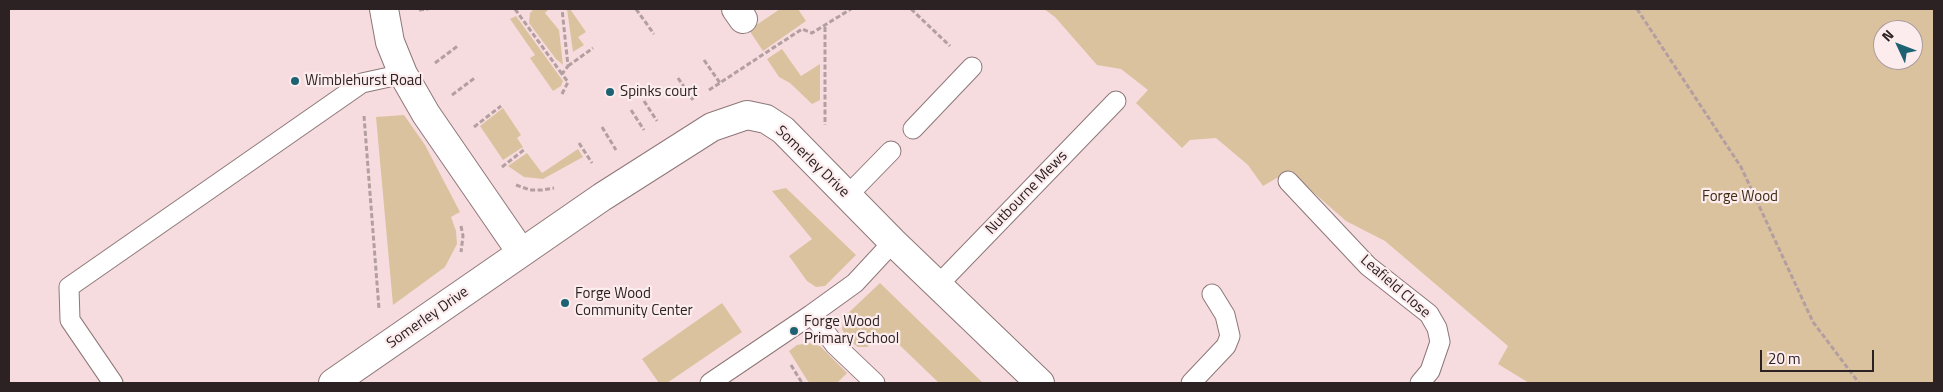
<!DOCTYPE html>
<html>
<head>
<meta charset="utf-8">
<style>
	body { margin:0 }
	#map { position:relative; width:1943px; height:392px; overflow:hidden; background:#f6dcde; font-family:"Titillium Web",sans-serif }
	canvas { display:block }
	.frame { position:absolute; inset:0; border:10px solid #2c2223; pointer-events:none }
	.north { position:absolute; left:1873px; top:20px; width:50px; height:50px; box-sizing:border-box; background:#fceced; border:1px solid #a99b9c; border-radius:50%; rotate:313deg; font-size:14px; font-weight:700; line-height:20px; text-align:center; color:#2c2223 }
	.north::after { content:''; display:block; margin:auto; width:18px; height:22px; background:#1c6273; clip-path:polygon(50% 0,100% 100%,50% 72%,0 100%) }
	.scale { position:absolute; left:1760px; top:350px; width:114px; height:22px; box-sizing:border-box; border:2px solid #2c2223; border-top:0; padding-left:6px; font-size:15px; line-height:18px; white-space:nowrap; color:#2c2223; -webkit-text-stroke:4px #fceced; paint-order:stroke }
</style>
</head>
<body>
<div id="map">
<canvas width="1943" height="392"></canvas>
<div class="frame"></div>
<div class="north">N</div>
<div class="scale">20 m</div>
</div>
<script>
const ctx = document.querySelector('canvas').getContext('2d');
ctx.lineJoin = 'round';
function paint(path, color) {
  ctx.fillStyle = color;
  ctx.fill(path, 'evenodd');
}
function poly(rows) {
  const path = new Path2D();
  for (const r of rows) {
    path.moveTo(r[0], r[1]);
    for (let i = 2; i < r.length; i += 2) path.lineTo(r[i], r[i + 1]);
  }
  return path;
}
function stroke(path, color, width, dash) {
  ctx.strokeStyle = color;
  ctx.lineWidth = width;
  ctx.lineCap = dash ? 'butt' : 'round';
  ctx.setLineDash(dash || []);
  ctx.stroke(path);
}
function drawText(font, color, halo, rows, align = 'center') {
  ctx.font = font + ' "Titillium Web",sans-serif';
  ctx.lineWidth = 4.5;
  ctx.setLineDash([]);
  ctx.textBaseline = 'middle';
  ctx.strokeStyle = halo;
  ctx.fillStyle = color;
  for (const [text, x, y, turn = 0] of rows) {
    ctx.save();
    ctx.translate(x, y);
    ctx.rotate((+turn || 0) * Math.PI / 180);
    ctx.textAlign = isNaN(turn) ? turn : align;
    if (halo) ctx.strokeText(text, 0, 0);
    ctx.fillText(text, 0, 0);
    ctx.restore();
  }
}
const green = poly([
	[534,9,549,9,545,13,559,30,563,65,556,59,529,23,530,13],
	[567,9,570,9,586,32,578,37,584,45,573,52],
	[780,9,798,9,806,21,763,51,749,30],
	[1044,9,1934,9,1934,383,1529,383,1498,364,1508,346,1385,241,1346,221,1289,171,1263,186,1248,165,1216,138,1190,140,1182,148,1136,103,1148,90,1121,69,1097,65,1055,17],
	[1883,30,1913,30,1913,60,1883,60],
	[516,16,563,81,561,86,553,91,530,58,535,55,510,19],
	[782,49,801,76,820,64,820,100,812,104,790,83,779,77,767,59],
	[503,108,521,135,517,138,523,147,503,160,480,126],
	[404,115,425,145,460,212,451,217,456,231,457,244,445,267,393,305,376,117],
	[578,149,583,157,543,179,524,177,508,166,527,153,542,173],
	[786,188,856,255,825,286,816,287,807,281,789,256,812,239,772,191],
	[880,283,983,383,939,383,886,332,867,347,858,347,847,339,842,329,844,317],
	[722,303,742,332,667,383,659,383,642,359],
	[809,343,820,346,847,373,837,383,810,383,807,380,789,351,797,345]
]);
const path = poly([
	[515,9,562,74],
	[636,9,654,34],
	[911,9,950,46],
	[1637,9,1741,167,1813,322,1859,383],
	[419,10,428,9],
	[825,27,825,125],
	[704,60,720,83],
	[435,63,459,45],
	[568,66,593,48],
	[678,78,693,100],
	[709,90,802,29,812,33,851,9],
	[562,94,568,82,562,74,568,66,562,9],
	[452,95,476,77],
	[644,101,657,121],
	[631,110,644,130],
	[364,116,379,309],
	[474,127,501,106],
	[602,127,616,150],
	[579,143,592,163],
	[502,167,525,149],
	[516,185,530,190,542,190,554,188],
	[461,226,463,236,461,252],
	[791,365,802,383]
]);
const service = poly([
	[913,129,972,67],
	[1288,181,1368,266,1429,314,1437,328,1440,342,1430,371,1420,383],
	[847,196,891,151],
	[938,285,1116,101],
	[113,383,70,320,69,287,362,83,403,74],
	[710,383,812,314],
	[875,383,835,345,812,314,855,283,893,242],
	[1191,383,1226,346,1230,336,1225,315,1212,294]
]);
const minor = poly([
	[736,9,743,19]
]);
const tertiary = poly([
	[384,9,390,42,403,74,426,114,521,252],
	[333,383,602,197,712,127,747,115,766,119,783,130,893,242,1040,383]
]);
const markers = [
	[295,81,5,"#1c6273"],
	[610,92,5,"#1c6273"],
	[565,303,5,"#1c6273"],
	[794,331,5,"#1c6273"]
];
const poiNames = [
	["Wimblehurst Road",305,81],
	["Spinks court",620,92],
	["Forge Wood",575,294],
	["Community Center",575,311],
	["Forge Wood",804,322],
	["Primary School",804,339]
];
const streetNames = [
	["Somerley Drive",812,162,44],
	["Nutbourne Mews",1027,193,-46],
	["Leafield Close",1395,287,41],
	["Somerley Drive",428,318,-35]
];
const parkNames = [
	["Forge Wood",1740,197]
];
paint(green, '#dbc29f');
stroke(service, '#8e7779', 21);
stroke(minor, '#8e7779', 30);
stroke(tertiary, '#8e7779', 30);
stroke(path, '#b39ea0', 3, [5, 2.5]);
stroke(service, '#fff', 19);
stroke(minor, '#fff', 28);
stroke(tertiary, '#fff', 28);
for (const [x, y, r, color] of markers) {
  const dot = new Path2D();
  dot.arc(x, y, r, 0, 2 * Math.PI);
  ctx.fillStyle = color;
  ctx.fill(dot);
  stroke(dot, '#fceced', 2);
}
drawText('15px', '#2c2223', '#fceced', poiNames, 'left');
drawText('15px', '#2c2223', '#fceced', streetNames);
drawText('15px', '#3d2c11', '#fceced', parkNames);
</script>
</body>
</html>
